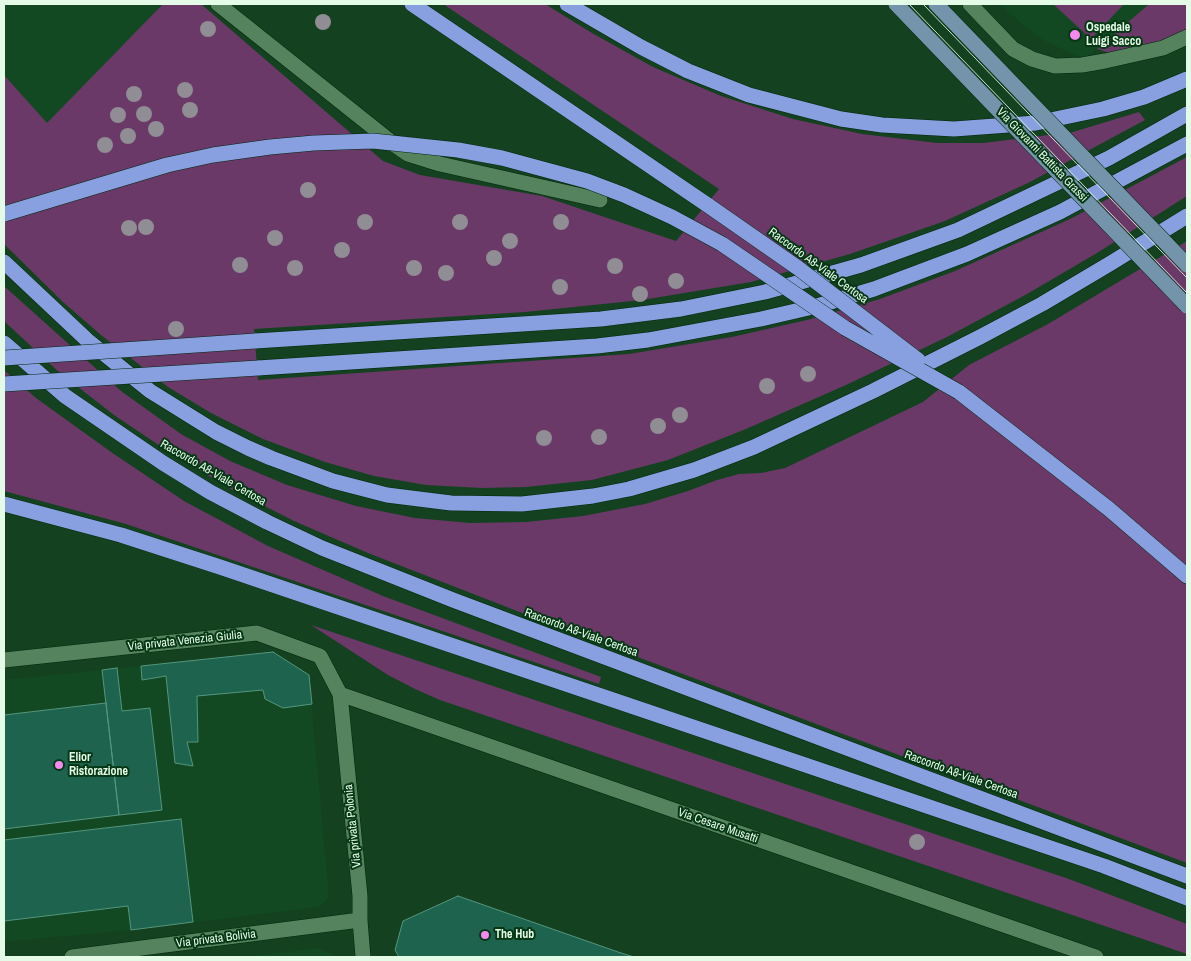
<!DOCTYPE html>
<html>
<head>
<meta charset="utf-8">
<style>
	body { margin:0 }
	#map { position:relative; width:1191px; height:961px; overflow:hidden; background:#14411f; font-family:"Archivo Narrow",sans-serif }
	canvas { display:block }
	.frame { position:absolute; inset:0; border:5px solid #e4fce7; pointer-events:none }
</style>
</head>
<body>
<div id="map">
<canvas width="1191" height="961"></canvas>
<div class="frame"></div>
</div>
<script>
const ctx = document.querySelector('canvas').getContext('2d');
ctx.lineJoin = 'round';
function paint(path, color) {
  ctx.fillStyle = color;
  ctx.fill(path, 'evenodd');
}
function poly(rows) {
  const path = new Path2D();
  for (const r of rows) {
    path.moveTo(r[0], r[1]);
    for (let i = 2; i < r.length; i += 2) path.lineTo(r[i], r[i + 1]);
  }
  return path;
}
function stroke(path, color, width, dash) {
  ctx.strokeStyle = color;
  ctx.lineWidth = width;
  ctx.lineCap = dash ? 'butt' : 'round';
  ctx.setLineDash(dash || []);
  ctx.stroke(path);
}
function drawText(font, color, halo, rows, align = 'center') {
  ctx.font = font + ' "Archivo Narrow",sans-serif';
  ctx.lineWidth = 4;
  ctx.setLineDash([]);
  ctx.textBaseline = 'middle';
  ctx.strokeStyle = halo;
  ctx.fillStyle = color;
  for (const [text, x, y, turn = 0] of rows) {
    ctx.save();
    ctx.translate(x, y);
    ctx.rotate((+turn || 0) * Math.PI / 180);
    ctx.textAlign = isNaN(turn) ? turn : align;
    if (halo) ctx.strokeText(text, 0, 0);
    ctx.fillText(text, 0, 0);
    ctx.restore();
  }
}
const built = poly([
	[4,4,163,4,47,124,4,75],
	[1000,4,1149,4,1097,49,1083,58,1048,43,1025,27],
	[273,652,309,675,329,897,320,907,131,930,4,942,4,680],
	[319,948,337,957,245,957]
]);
const green = poly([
	[163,4,201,4,383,161,420,175,542,196,676,241,719,189,443,4,545,4,592,33,653,67,721,96,793,119,862,134,937,143,983,143,1073,132,1139,112,1145,120,1028,183,945,221,850,254,751,282,642,300,525,312,254,329,258,380,629,354,732,337,807,320,880,299,955,271,1070,219,1187,157,1187,196,1097,253,1027,294,947,337,846,385,746,429,668,460,592,480,526,487,482,488,426,485,374,476,325,462,263,439,211,413,168,387,101,335,63,302,4,244,4,75,47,123],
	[1053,4,1124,4,1091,39],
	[1149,4,1187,4,1187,29,1169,39,1110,53,1097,49],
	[1187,241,1187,863,571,632,368,553,294,521,231,489,175,456,114,415,60,373,4,321,4,286,121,391,181,434,230,461,287,485,356,506,415,518,470,523,526,522,583,516,645,504,688,491,717,480,739,474,761,473,785,468,923,402,969,365,1048,324],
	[4,370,36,398,111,452,184,501,268,546,383,596,601,677,599,684,126,524,4,491],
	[311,625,1069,879,1187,924,1187,954,440,700,415,689,388,675]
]);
const building = poly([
	[273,652,309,675,312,704,283,708,265,699,263,690,197,696,198,742,187,742,193,766,175,763,166,676,142,680,141,666,273,652],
	[117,668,122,711,150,708,162,810,119,815,102,670,117,668],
	[106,703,119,815,4,829,4,715,106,703],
	[181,819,193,922,131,930,128,906,4,921,4,840,181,819],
	[458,896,621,953,634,957,399,957,395,950,403,921,458,896]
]);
const minor = poly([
	[218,4,395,145,408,154,440,164,600,200],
	[970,4,1013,49,1032,59,1055,66,1082,65,1105,61,1163,48,1187,37],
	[4,660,257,633,320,656,340,694,360,896,360,920,363,957],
	[340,694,1096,957],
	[72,957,360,920]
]);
const highway = poly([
	[412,4,709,206],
	[567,4,641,47,688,71,749,95,841,119,882,125,954,129,1036,123,1103,109,1144,97,1187,79],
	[4,262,87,340,150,391,216,432,248,448,271,458,333,481,387,495,451,503,522,504,593,496,629,489,694,470,754,447,873,391,980,337,1042,304,1111,263,1187,216],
	[255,341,601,319,681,309,765,292,861,265,958,230,1109,158,1187,114],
	[4,343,65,396,163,463,210,492,267,522,322,548,453,600,1187,876],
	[258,368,597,346,648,340,761,319,817,306,874,289,967,254,1060,212,1187,144],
	[959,392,1109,509,1187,576],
	[4,504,121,535,220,567,1104,866,1187,898]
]);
const tram = poly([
	[909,4,1187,293],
	[923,4,1187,278]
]);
const majorBridge = poly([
	[896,4,1187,306],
	[936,4,1187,265]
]);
const highwayBridge = poly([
	[709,206,798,268,918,360],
	[4,214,167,165,213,155,270,147,314,143,373,141,458,150,502,158,587,181,624,195,672,217,722,244,845,328,959,392],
	[4,358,255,341],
	[4,384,258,368]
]);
const trees = [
	[323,22],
	[208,29],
	[185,90],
	[134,94],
	[190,110],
	[144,114],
	[118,115],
	[156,129],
	[128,136],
	[105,145],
	[308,190],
	[365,222],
	[460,222],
	[561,222],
	[146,227],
	[129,228],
	[275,238],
	[510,241],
	[342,250],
	[494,258],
	[240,265],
	[615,266],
	[295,268],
	[414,268],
	[446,273],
	[676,281],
	[560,287],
	[640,294],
	[176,329],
	[808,374],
	[767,386],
	[680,415],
	[658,426],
	[599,437],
	[544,438],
	[917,842]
];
const markers = [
	[1075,35,6,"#f589ef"],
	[59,765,5,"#f589ef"],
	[485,935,5,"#f589ef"]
];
const poiNames = [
	["Ospedale",1086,28],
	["Luigi Sacco",1086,42],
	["Elior",69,758],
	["Ristorazione",69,772],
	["The Hub",495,935]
];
const streetNames = [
	["Via Giovanni Battista Grassi",1042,155,46],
	["Raccordo A8-Viale Certosa",818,266,36],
	["Raccordo A8-Viale Certosa",213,473,30],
	["Raccordo A8-Viale Certosa",581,633,20],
	["Via privata Venezia Giulia",185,641,-6],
	["Raccordo A8-Viale Certosa",961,775,20],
	["Via privata Polonia",353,826,-96],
	["Via Cesare Musatti",718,826,19],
	["Via privata Bolivia",216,939,-7]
];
paint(built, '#124922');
paint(green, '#6a3968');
paint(building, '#1e634e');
stroke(building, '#54967f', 1);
stroke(minor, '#03260d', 16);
stroke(highway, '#03260d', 16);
stroke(minor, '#55835d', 15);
stroke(highway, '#89a0e0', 15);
stroke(tram, '#c7e2cb', 1);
stroke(majorBridge, '#03260d', 16, []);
stroke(highwayBridge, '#03260d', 16, []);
stroke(majorBridge, '#7494ac', 15);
stroke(highwayBridge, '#89a0e0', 15);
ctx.fillStyle = '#908d94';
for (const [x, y] of trees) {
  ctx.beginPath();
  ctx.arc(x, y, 8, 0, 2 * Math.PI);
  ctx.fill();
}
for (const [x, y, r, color] of markers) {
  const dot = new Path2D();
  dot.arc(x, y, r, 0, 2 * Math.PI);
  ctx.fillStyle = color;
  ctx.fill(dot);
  stroke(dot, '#063715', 2);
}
drawText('bold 12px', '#e4fce7', '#063715', poiNames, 'left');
drawText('12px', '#e4fce7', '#063715', streetNames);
</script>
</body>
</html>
